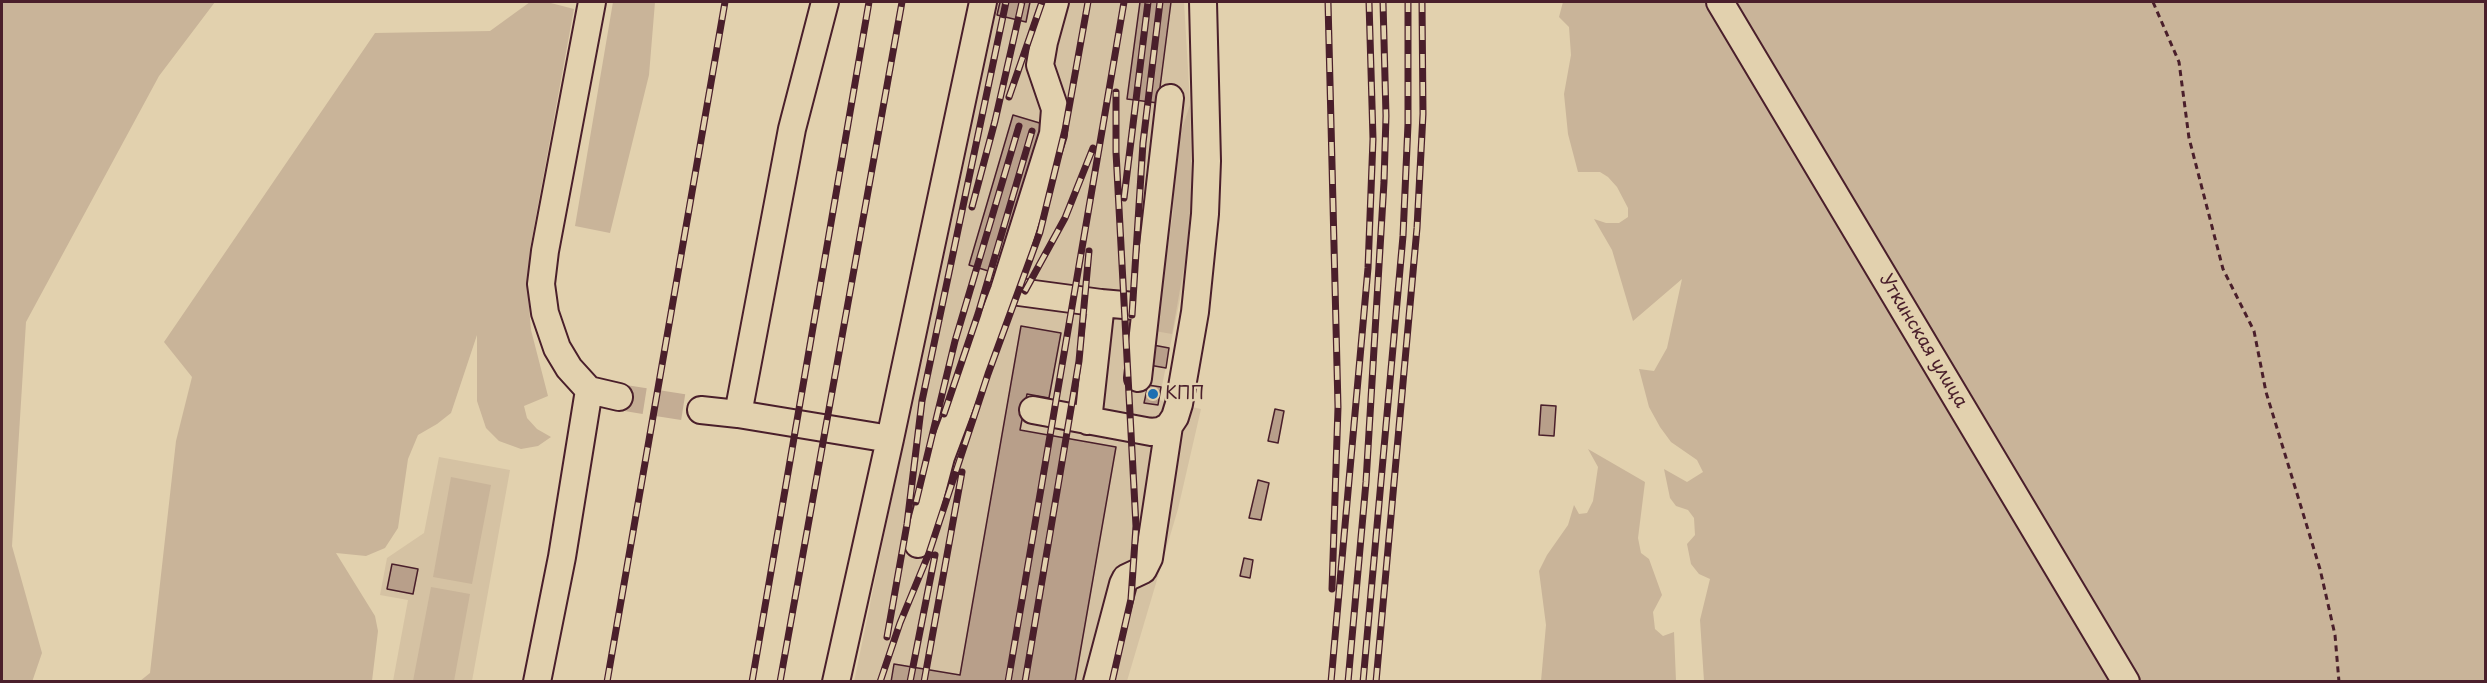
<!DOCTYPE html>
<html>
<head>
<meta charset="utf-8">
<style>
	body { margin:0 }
	#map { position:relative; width:2487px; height:683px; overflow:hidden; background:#e2d1ae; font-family:"Playpen Sans",sans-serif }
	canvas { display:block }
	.frame { position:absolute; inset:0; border:3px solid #4a1f2b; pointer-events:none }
</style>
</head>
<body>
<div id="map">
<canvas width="2487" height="683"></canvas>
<div class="frame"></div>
</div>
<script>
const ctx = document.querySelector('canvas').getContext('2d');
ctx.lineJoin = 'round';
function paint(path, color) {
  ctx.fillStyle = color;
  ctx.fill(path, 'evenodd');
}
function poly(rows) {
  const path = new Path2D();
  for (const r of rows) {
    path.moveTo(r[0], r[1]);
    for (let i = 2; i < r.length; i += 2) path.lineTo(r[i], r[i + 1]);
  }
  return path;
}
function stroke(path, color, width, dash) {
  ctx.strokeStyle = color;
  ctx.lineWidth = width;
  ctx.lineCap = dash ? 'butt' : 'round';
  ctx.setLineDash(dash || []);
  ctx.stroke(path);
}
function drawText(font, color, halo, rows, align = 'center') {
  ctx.font = font + ' "Playpen Sans",sans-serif';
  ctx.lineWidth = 4.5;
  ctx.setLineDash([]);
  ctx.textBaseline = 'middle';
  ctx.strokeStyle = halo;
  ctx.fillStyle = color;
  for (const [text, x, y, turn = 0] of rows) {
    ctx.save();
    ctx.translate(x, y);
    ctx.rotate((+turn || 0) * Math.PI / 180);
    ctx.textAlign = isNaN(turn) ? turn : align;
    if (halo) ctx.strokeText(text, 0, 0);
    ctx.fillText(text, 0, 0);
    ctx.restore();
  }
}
const built = poly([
	[994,2,1184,2,1192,136,1192,203,1186,270,1159,400,1201,409,1178,509,1127,681,854,682],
	[439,457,510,470,472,681,393,681,408,600,380,595,387,558,424,533]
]);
const green = poly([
	[2,2,215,2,159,76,26,322,12,546,42,653,32,682,2,681],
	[530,2,547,2,574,9,530,249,528,295,531,330,548,396,524,406,527,418,537,429,551,437,538,446,521,449,499,441,486,428,477,401,477,335,451,413,437,424,418,435,408,459,398,528,385,548,366,556,336,553,375,616,378,631,372,681,140,681,150,673,176,441,192,377,164,342,375,33,490,31],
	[613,2,655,2,649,75,610,233,575,226],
	[1563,2,1708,2,2113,681,1704,681,1700,620,1710,579,1699,574,1691,564,1687,544,1695,535,1694,518,1688,510,1676,506,1670,498,1664,469,1687,482,1703,472,1697,460,1671,442,1660,427,1649,407,1639,369,1654,371,1667,348,1682,279,1633,321,1612,250,1594,219,1606,223,1619,223,1628,217,1628,208,1617,187,1608,177,1600,172,1578,172,1568,134,1564,94,1571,55,1569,27,1559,17],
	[1735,2,2485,2,2485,681,2138,681],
	[1190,105,1192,203,1190,234,1172,334,1155,331,1173,213,1176,146],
	[1588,449,1645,482,1638,538,1641,553,1649,559,1662,595,1653,612,1655,629,1663,636,1674,632,1676,681,1541,681,1546,625,1539,571,1547,555,1568,525,1574,505,1579,514,1587,513,1593,501,1598,467],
	[451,477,491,485,472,584,433,577],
	[431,587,470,594,454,681,413,681]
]);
const building = poly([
	[1000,2,1030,2,1026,22,997,15,1000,2],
	[1140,2,1171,2,1158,103,1127,99,1140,2],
	[1013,115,1043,124,998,274,969,265,1013,115],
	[1021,326,1061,333,1049,398,1027,394,1020,430,1116,447,1075,682,891,682,894,664,960,675,1021,326],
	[1153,345,1169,348,1166,368,1149,365,1153,345],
	[1148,385,1161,387,1158,405,1144,403,1148,385],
	[1541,405,1556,406,1554,436,1539,435,1541,405],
	[1275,409,1284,411,1278,443,1268,441,1275,409],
	[1258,480,1269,483,1261,520,1249,518,1258,480],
	[1244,558,1253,560,1250,578,1240,576,1244,558],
	[392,564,418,569,413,594,387,589,392,564]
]);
const minorTunnel = poly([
	[619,397,701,410]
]);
const path = poly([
	[2153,2,2179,62,2189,138,2223,269,2254,331,2266,392,2320,569,2335,635,2339,682]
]);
const minor = poly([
	[592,2,545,251,541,284,545,313,557,348,569,368,589,390,619,397],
	[1720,2,2126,682],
	[1004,290,1101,303,1088,421],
	[1101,303,1146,307,1170,98],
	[1138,378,1146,307],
	[701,410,738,414,890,439,983,2],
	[1033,410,1151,432,1160,431,1169,426,1175,417,1179,404,1195,312,1205,214,1207,161,1203,2],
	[738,414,792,129,825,2],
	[918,544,941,457,1004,290,1053,134,1055,109,1040,65,1044,42,1055,2],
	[537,682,562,557,589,390],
	[836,682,890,439],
	[1097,682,1123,584,1126,578,1143,570,1149,558,1169,426]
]);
const rail = poly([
	[1328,2,1338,407,1332,589],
	[1009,97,1042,2],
	[1124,198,1148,2],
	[972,207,995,121,1022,2],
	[1025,291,1065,218,1093,148],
	[1132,315,1143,143,1160,2],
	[944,414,978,314,1032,131],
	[916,502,955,341,1019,126],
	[887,637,907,524,922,401,1006,2],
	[607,682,725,2],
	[752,682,869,2],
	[780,682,902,2],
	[880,682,900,623,929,553,988,374,1040,232,1065,130,1088,2],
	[910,682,935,555],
	[924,682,962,472],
	[1008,682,1124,2],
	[1025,682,1079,361,1089,251],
	[1112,682,1131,599,1136,526,1116,152,1116,92],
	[1331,682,1368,268,1373,139,1369,2],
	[1348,682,1366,482,1384,182,1386,116,1383,2],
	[1363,682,1403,236,1408,124,1408,2],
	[1376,682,1417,228,1423,114,1422,2]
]);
const markers = [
	[1153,394,6,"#1f6fb2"]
];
const streetNames = [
	["Уткинская улица",1923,341,59]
];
const poiNames = [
	["КПП",1165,394]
];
paint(built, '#d5c2a3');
paint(green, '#c9b499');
paint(building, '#b89f8a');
stroke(building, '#4a1f2b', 1.5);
stroke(minorTunnel, '#c4ad94', 26, [26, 13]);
stroke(minor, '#4a1f2b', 30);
stroke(path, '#4a1f2b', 3, [6, 4.5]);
stroke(minor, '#e2d1ae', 26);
stroke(rail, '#4a1f2b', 7);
stroke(rail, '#e2d1ae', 4.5, [14]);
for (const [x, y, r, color] of markers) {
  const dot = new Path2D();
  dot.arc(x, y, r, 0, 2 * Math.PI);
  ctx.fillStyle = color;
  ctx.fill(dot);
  stroke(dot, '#e2d1ae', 2);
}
drawText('18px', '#4a1f2b', '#e2d1ae', streetNames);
drawText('18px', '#4a1f2b', '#e2d1ae', poiNames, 'left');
</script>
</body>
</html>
